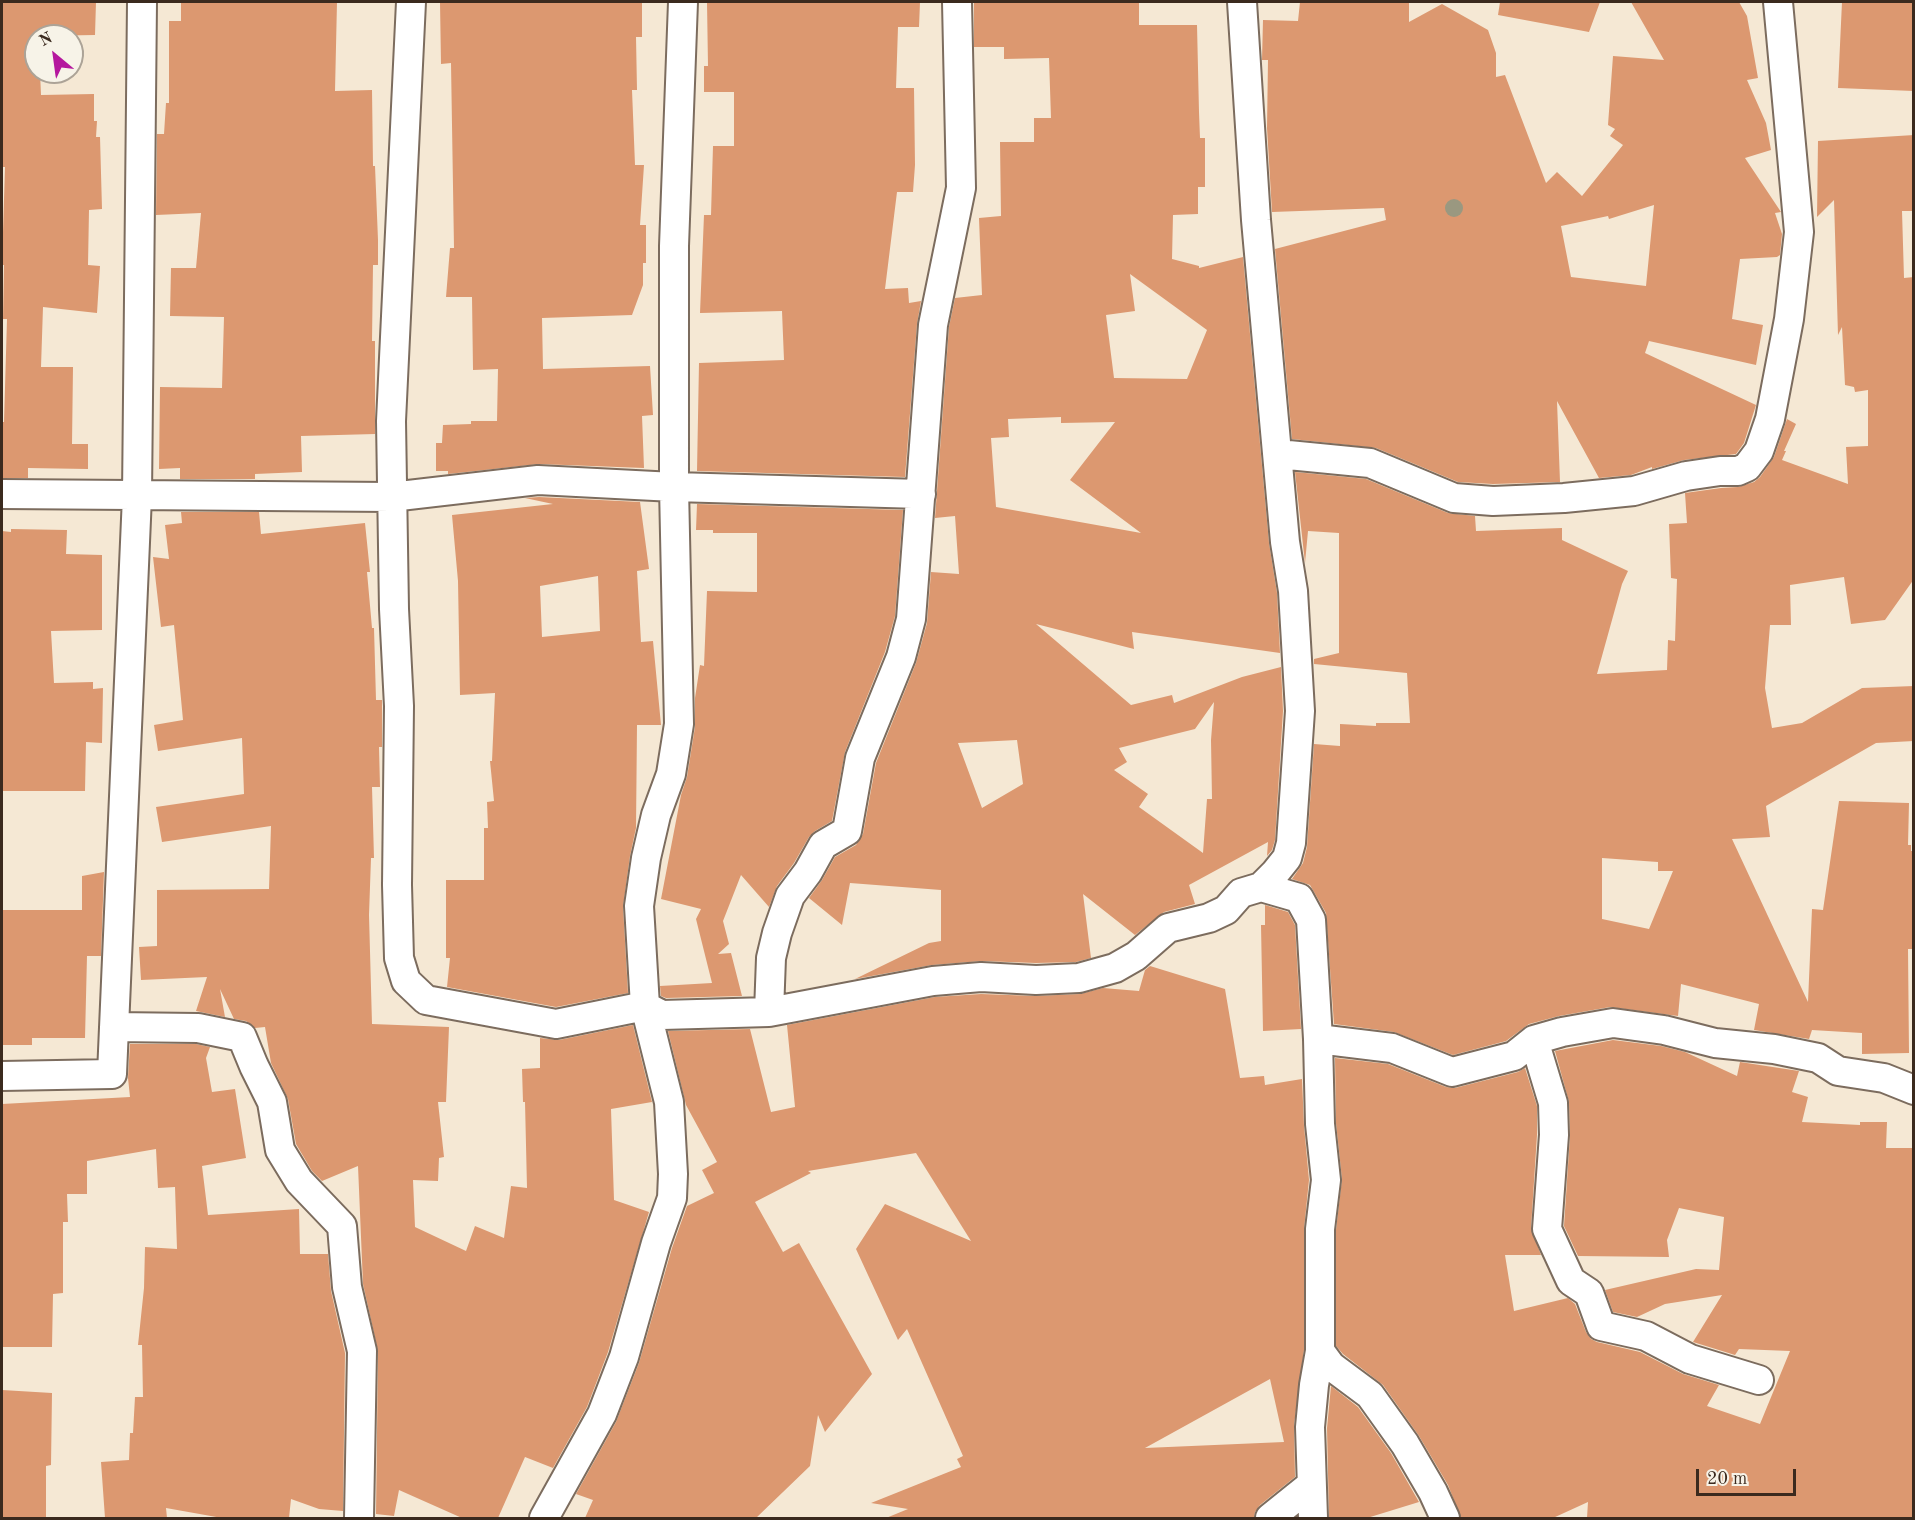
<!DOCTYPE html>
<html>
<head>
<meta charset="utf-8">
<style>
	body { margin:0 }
	#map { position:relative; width:1915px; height:1520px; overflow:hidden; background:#f5e8d4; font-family:"Old Standard TT",serif }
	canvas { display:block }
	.frame { position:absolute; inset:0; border:3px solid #3b2a1e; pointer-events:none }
	.north { position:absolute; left:24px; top:24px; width:60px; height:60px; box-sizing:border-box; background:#f7f3e8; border:2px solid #aca397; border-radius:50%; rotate:331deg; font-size:16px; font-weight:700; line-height:24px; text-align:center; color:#3b2a1e }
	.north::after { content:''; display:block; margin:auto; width:21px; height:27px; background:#b5179e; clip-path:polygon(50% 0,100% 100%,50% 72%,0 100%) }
	.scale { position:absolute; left:1696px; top:1469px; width:100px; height:27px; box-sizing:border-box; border:3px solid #3b2a1e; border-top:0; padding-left:8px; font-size:18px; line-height:21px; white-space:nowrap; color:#3b2a1e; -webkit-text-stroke:4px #f7f3e8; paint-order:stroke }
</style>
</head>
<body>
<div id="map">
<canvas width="1915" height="1520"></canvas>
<div class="frame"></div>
<div class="north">N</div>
<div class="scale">20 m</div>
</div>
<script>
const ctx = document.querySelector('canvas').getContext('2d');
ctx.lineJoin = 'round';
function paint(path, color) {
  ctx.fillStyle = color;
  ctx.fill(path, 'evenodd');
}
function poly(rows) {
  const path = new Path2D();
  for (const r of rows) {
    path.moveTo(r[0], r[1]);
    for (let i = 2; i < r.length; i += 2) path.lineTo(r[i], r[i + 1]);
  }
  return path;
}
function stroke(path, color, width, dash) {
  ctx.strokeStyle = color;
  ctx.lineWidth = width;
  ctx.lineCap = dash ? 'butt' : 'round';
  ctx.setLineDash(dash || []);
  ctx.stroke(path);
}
const building = poly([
	[2,2,96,2,95,35,36,36,36,72,40,72,41,95,94,94,94,121,97,121,96,137,100,137,102,209,89,210,88,265,100,266,97,313,43,307,41,367,73,367,72,444,88,444,88,469,28,468,28,478,2,478,2,422,4,422,7,319,3,319,4,265,2,265,5,167,2,167],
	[181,2,337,2,335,91,372,90,373,166,375,166,378,240,378,265,373,265,372,341,375,341,375,434,301,436,302,472,255,474,255,479,180,479,180,468,159,469,160,387,222,388,224,317,170,316,171,268,196,268,201,213,156,215,157,134,164,134,166,103,169,103,169,21,181,21],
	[440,2,642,2,642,37,636,37,637,90,632,90,635,165,644,165,640,225,646,225,646,263,643,263,643,285,632,315,542,318,543,369,650,366,653,415,642,416,644,468,539,464,448,474,448,471,436,471,436,443,442,443,443,425,471,424,471,421,497,421,498,369,473,370,472,297,446,297,450,248,454,248,451,63,441,64],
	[707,2,920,2,919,27,898,27,896,88,914,88,915,165,913,192,897,192,885,289,908,288,909,303,921,301,917,324,905,477,697,471,699,363,784,360,782,311,700,313,704,215,711,215,713,146,734,146,734,92,704,92,704,66,708,66],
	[974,2,1139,2,1139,25,1197,25,1199,112,1200,138,1205,138,1205,187,1198,187,1198,214,1173,215,1172,259,1199,266,1199,268,1243,257,1269,543,1277,593,1280,653,1132,632,1134,649,1036,624,1131,705,1172,695,1174,703,1242,677,1281,667,1283,711,1275,840,1272,850,1267,856,1268,842,1189,885,1195,904,1164,912,1135,935,1083,894,1091,958,1076,962,1036,963,982,961,932,965,855,979,929,943,941,941,941,890,850,883,842,925,809,898,822,880,835,857,856,845,863,834,876,763,916,663,927,623,931,572,959,574,955,516,935,518,949,327,955,298,982,295,979,218,1001,216,1000,142,1034,142,1034,118,1051,118,1049,58,1004,59,1004,47,974,47],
	[1130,274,1207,330,1187,379,1114,378,1106,315,1135,311],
	[1061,417,1061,423,1115,422,1070,480,1141,533,996,507,991,438,1009,437,1008,419],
	[1214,702,1211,740,1212,799,1207,799,1203,853,1139,807,1148,794,1114,770,1127,762,1119,748,1195,729],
	[1017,740,1023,784,982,808,958,743],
	[1300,2,1409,2,1409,22,1442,4,1488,30,1496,53,1496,77,1505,75,1546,183,1557,172,1582,196,1623,145,1610,136,1615,129,1608,125,1613,56,1664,60,1631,2,1739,2,1747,16,1758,78,1747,80,1766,123,1771,150,1745,158,1781,212,1775,213,1782,234,1780,255,1777,257,1740,259,1732,319,1763,325,1756,365,1649,341,1645,353,1756,405,1744,443,1736,454,1684,460,1652,469,1652,467,1631,475,1599,478,1557,401,1560,482,1493,484,1458,482,1376,448,1292,439,1275,249,1386,220,1384,208,1272,212,1267,128,1268,60,1262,60,1263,20,1298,21],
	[1654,205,1646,286,1571,277,1561,226,1608,216,1609,219],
	[1500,2,1600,2,1589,32,1498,15],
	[1842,2,1914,2,1914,91,1838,88],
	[1914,135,1912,211,1902,211,1904,278,1914,277,1914,579,1885,620,1851,624,1844,577,1790,585,1791,625,1770,625,1765,688,1772,728,1802,723,1862,688,1914,686,1914,741,1876,743,1766,806,1770,837,1732,839,1808,1002,1812,909,1823,910,1839,801,1909,803,1908,845,1911,845,1911,851,1914,851,1914,949,1908,949,1909,1053,1862,1054,1862,1033,1812,1030,1809,1039,1754,1030,1759,1004,1681,984,1678,1016,1610,1007,1559,1016,1529,1024,1506,1041,1453,1055,1394,1032,1334,1024,1326,913,1310,885,1292,879,1303,863,1307,847,1314,744,1340,746,1340,724,1376,726,1376,723,1410,723,1407,673,1314,664,1314,659,1339,653,1339,533,1308,531,1305,563,1295,472,1366,479,1448,513,1475,516,1476,531,1562,528,1562,540,1628,571,1622,584,1597,674,1667,670,1668,640,1675,641,1677,579,1671,578,1669,524,1687,523,1685,493,1721,488,1738,487,1754,482,1760,477,1774,457,1787,419,1796,424,1784,451,1786,451,1782,460,1848,484,1846,447,1868,446,1868,390,1855,392,1854,387,1845,385,1842,327,1838,335,1834,200,1817,217,1818,141],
	[1602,858,1658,862,1658,871,1673,871,1649,929,1602,919],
	[539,497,640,502,649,569,637,571,641,642,653,641,661,725,637,725,636,828,630,856,623,907,628,993,556,1007,447,987,450,958,446,958,446,880,484,880,484,828,488,828,487,802,494,801,490,761,492,761,495,693,460,695,458,581,452,515,553,504,525,498],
	[598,576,600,631,542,637,540,586],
	[697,504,903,510,895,616,885,652,845,752,832,821,815,831,809,837,794,863,777,886,769,907,741,875,723,921,729,944,718,954,731,953,742,996,666,998,661,996,660,986,712,983,696,919,701,909,661,899,681,795,687,777,695,727,695,698,700,665,704,666,707,591,757,592,757,533,713,533,713,530,696,530],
	[181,512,259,512,261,534,365,523,370,572,367,572,372,628,374,628,376,700,382,700,382,747,379,747,380,787,372,787,374,858,371,858,369,915,372,1024,449,1027,446,1102,438,1102,444,1157,439,1158,438,1181,413,1180,415,1227,466,1251,475,1226,504,1238,511,1186,527,1188,525,1102,523,1102,522,1069,540,1068,540,1038,559,1040,633,1025,652,1102,611,1109,614,1200,649,1212,608,1352,587,1407,553,1468,525,1457,498,1518,462,1518,399,1490,394,1516,376,1514,378,1351,363,1284,358,1166,322,1181,312,1171,296,1144,288,1099,271,1063,265,1027,255,1028,246,1021,234,1019,220,989,225,1017,196,1011,207,977,141,980,139,947,157,946,157,890,269,889,271,826,162,842,156,807,244,794,242,738,158,751,154,725,183,720,174,625,161,627,153,557,169,559,165,525,182,523],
	[11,529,67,530,66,554,102,555,102,630,51,631,54,683,93,682,93,689,103,688,102,743,86,742,85,791,2,791,2,531,11,532],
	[104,872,101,956,87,956,85,1038,32,1038,32,1045,2,1045,2,910,82,910,82,876],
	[1265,905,1288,912,1295,925,1301,1029,1263,1031,1261,925,1265,925],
	[1150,966,1225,989,1240,1078,1264,1076,1265,1085,1302,1079,1304,1126,1309,1180,1304,1229,1304,1350,1294,1425,1295,1477,1260,1505,1255,1512,1254,1518,886,1518,908,1509,871,1503,961,1467,957,1459,963,1456,907,1329,898,1340,856,1249,885,1204,971,1241,916,1153,808,1171,811,1173,755,1202,783,1252,799,1243,872,1374,825,1432,818,1415,810,1466,756,1518,585,1518,593,1500,576,1494,616,1422,639,1363,672,1248,687,1206,714,1193,702,1170,717,1162,686,1105,668,1031,750,1029,771,1112,795,1107,787,1025,935,997,981,994,1035,996,1080,994,1103,988,1139,991,1145,970],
	[1270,1379,1284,1442,1145,1448],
	[1613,1040,1661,1046,1685,1052,1737,1076,1740,1062,1799,1071,1792,1092,1808,1097,1802,1122,1860,1125,1860,1122,1887,1122,1886,1148,1914,1148,1914,1518,1587,1518,1588,1502,1553,1518,1461,1518,1448,1485,1419,1436,1383,1385,1343,1354,1336,1346,1336,1230,1342,1179,1336,1123,1335,1058,1388,1064,1446,1087,1455,1088,1518,1072,1525,1068,1537,1106,1537,1135,1531,1228,1541,1255,1505,1255,1514,1311,1568,1298,1575,1304,1586,1332,1591,1339,1597,1342,1640,1352,1683,1374,1719,1385,1707,1406,1760,1424,1790,1351,1739,1349,1735,1355,1693,1342,1722,1295,1665,1304,1637,1317,1613,1312,1605,1290,1696,1269,1719,1270,1724,1217,1679,1208,1667,1240,1669,1257,1578,1256,1564,1226,1570,1136,1569,1102,1555,1051],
	[130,1044,196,1044,210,1047,206,1058,212,1092,235,1089,246,1158,202,1166,208,1215,299,1209,300,1254,328,1254,331,1291,345,1353,343,1511,319,1509,291,1499,289,1518,222,1518,166,1508,167,1518,105,1518,101,1462,129,1460,130,1433,133,1433,135,1397,143,1397,142,1345,138,1345,144,1288,145,1247,177,1249,175,1187,158,1188,156,1149,87,1161,87,1194,67,1194,68,1222,63,1222,63,1293,53,1294,52,1347,2,1347,2,1104,130,1097,128,1078],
	[1331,1386,1358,1407,1391,1453,1419,1502,1367,1518,1329,1518,1327,1428],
	[2,1390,52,1393,51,1465,46,1466,46,1517,2,1518]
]);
const street = poly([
	[411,2,391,421,394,609,399,706,397,885,399,958,406,981,426,1000,556,1024,645,1006,662,1015,769,1012,933,981,981,977,1036,980,1079,978,1115,968,1136,956,1168,928,1209,918,1226,910,1241,893,1261,887],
	[1242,2,1256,220,1285,542,1293,591,1300,711,1291,843,1287,858,1275,873,1261,887,1299,898,1311,920,1318,1039,1320,1124,1326,1180,1320,1229,1320,1351,1331,1366,1370,1395,1405,1444,1433,1492,1445,1518],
	[1278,454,1370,463,1454,498,1493,501,1564,498,1634,491,1686,476,1720,471,1738,471,1747,467,1759,451,1770,419,1789,319,1799,232,1778,2],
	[2,494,391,497,538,480,674,487,921,494],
	[769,1012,771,958,777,933,790,896,808,872,823,845,847,831,860,758,901,657,911,619,933,325,961,188,957,2],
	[114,1027,198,1028,242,1037,254,1066,272,1102,280,1150,299,1181,342,1226,347,1287,362,1351,359,1518],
	[1318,1039,1392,1048,1452,1072,1514,1056,1534,1040,1562,1032,1613,1023,1664,1030,1715,1043,1774,1049,1818,1058,1838,1071,1884,1078,1914,1090],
	[1534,1040,1553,1103,1554,1135,1547,1229,1571,1281,1589,1293,1601,1326,1646,1336,1690,1359,1759,1380],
	[2,1076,112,1074,137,496,142,2],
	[544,1518,602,1414,624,1357,656,1243,672,1198,673,1174,669,1102,645,1006,639,906,646,858,656,815,671,774,679,724,674,487,674,246,683,2],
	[1270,1518,1311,1485],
	[1313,1518,1310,1427,1314,1385,1320,1351]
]);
const trees = [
	[1454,208]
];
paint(building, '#dc9870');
stroke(street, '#7c6c5e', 32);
stroke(street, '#fff', 28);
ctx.fillStyle = '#9a9880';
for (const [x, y] of trees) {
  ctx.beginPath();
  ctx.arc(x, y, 9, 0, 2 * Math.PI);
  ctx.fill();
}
</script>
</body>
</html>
